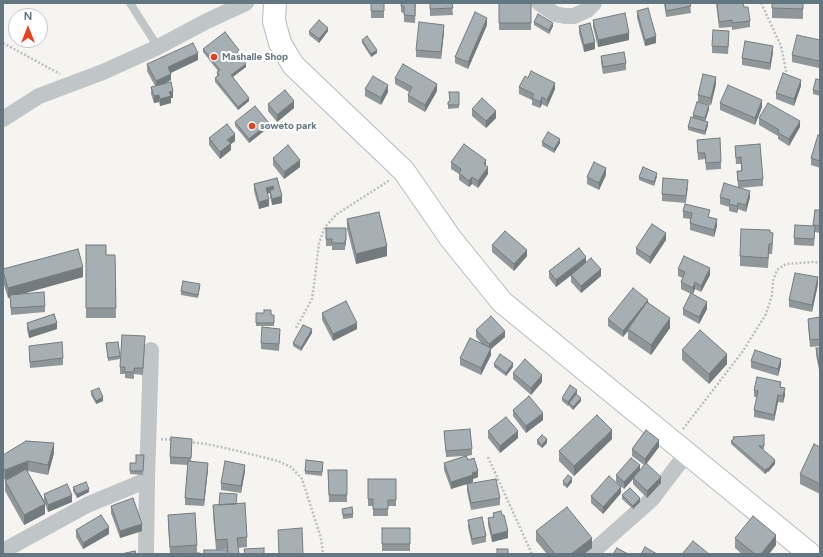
<!DOCTYPE html>
<html>
<head>
<meta charset="utf-8">
<style>
	body { margin:0 }
	#map { position:relative; width:823px; height:557px; overflow:hidden; background:#f5f4f1; font-family:Figtree,sans-serif }
	canvas { display:block }
	.frame { position:absolute; inset:0; border:4px solid #637782; pointer-events:none }
	.north { position:absolute; left:8px; top:8px; width:40px; height:40px; box-sizing:border-box; background:#fff; border:1px solid #c1c9cd; border-radius:50%; rotate:0deg; font-size:11px; font-weight:700; line-height:16px; text-align:center; color:#637782 }
	.north::after { content:''; display:block; margin:auto; width:14px; height:18px; background:#e44022; clip-path:polygon(50% 0,100% 100%,50% 72%,0 100%) }
</style>
</head>
<body>
<div id="map">
<canvas width="823" height="557"></canvas>
<div class="frame"></div>
<div class="north">N</div>
</div>
<script>
const ctx = document.querySelector('canvas').getContext('2d');
ctx.lineJoin = 'round';
function poly(rows) {
  const path = new Path2D();
  for (const r of rows) {
    path.moveTo(r[0], r[1]);
    for (let i = 2; i < r.length; i += 2) path.lineTo(r[i], r[i + 1]);
  }
  return path;
}
function stroke(path, color, width, dash) {
  ctx.strokeStyle = color;
  ctx.lineWidth = width;
  ctx.lineCap = dash ? 'butt' : 'round';
  ctx.setLineDash(dash || []);
  ctx.stroke(path);
}
function paint(path, color) {
  ctx.fillStyle = color;
  ctx.fill(path, 'evenodd');
}
function drawText(font, color, halo, rows, align = 'center') {
  ctx.font = font + ' Figtree,sans-serif';
  ctx.lineWidth = 4;
  ctx.setLineDash([]);
  ctx.textBaseline = 'middle';
  ctx.strokeStyle = halo;
  ctx.fillStyle = color;
  for (const [text, x, y, turn = 0] of rows) {
    ctx.save();
    ctx.translate(x, y);
    ctx.rotate((+turn || 0) * Math.PI / 180);
    ctx.textAlign = isNaN(turn) ? turn : align;
    if (halo) ctx.strokeText(text, 0, 0);
    ctx.fillText(text, 0, 0);
    ctx.restore();
  }
}
const path = poly([
	[761,3,781,46,787,76],
	[3,43,60,74],
	[296,328,312,299,314,285,319,243,325,227,337,214,390,180],
	[683,429,743,351,766,314,772,295,773,281,777,270,786,264,813,262,820,263],
	[161,439,174,440],
	[189,442,207,444,238,451,278,461,291,467,302,479,321,538,323,554],
	[488,457,532,554]
]);
const lane = poly([
	[130,3,158,47]
]);
const street = poly([
	[539,3,555,14,565,16,574,16,587,10,594,3],
	[3,119,39,96,103,72,158,47,207,21,246,3],
	[3,551,87,505,147,480],
	[146,554,147,480,151,350],
	[590,554,652,499,687,453]
]);
const secondary = poly([
	[275,3,274,21,280,43,293,65,404,171,451,239,502,302,810,554]
]);
const wall = poly([
	[371,3,384,3,384,18,371,18],
	[401,3,416,3,415,23,404,22,404,13,401,12],
	[430,3,452,3,453,15,430,16],
	[499,3,531,3,531,30,499,30],
	[664,3,690,3,691,13,666,17],
	[716,3,743,3,744,7,750,21,750,27,732,30,732,27,719,28],
	[772,3,803,3,803,19,772,18],
	[637,11,656,43,645,46,637,18],
	[593,20,629,40,598,47,593,27],
	[534,22,553,26,549,34,534,25],
	[487,25,468,69,455,63,455,57],
	[579,26,595,49,584,52,579,33],
	[309,31,328,31,319,43,309,35],
	[444,32,441,59,416,57,416,50],
	[729,38,728,54,712,53,712,46],
	[362,40,377,53,371,57,362,43],
	[820,40,819,68,792,62,792,55],
	[203,49,239,53,239,54,246,67,233,77,249,101,238,110,215,82,215,78,217,76,217,72,218,71,203,52],
	[773,52,770,70,742,65,742,58],
	[601,56,626,63,626,70,603,74,601,62],
	[198,60,171,73,171,80,164,84,173,98,171,98,171,103,160,106,159,102,154,103,151,94,151,87,155,86,147,71,147,64],
	[395,78,437,91,425,112,408,102,408,95,409,92,395,84],
	[820,80,820,96,813,94,813,90],
	[716,84,711,105,698,102,698,95],
	[801,86,794,106,776,99,776,93],
	[519,87,555,89,547,107,542,104,540,108,532,105,532,100,519,94],
	[365,89,388,92,381,105,365,96],
	[459,92,459,108,448,109,448,102,450,101],
	[720,103,762,107,755,125,720,110],
	[268,104,294,108,277,122,268,111],
	[472,109,496,118,486,128,472,116],
	[709,109,705,121,708,125,705,135,688,130,688,127,693,118,693,115],
	[759,118,800,127,789,146,778,139,778,136,759,125],
	[235,122,269,127,249,143,235,126],
	[820,135,820,168,811,165,811,158],
	[209,138,235,141,231,144,231,150,220,159,209,145],
	[697,140,721,162,721,169,706,170,705,159,698,160],
	[542,142,560,143,554,153,542,146],
	[735,146,763,179,763,186,739,188,750,197,746,212,738,209,737,213,729,211,729,207,720,204,720,197,738,187,737,171,741,171,741,164,736,164],
	[273,158,300,167,284,179,273,165],
	[451,162,486,166,488,174,478,188,472,184,469,187,459,180,459,174,451,169],
	[606,175,599,190,587,184,587,177],
	[657,176,654,186,639,180,639,177],
	[277,178,282,203,272,205,270,197,270,193,267,194,269,206,259,209,254,191,254,184],
	[688,187,686,203,662,201,662,194],
	[820,210,820,233,815,232,814,246,794,245,794,238,813,226],
	[683,211,710,217,717,226,714,237,690,230,690,219,683,218],
	[347,219,387,256,356,264,347,229],
	[326,228,346,228,346,246,345,246,345,250,332,250,332,246,326,246],
	[770,232,773,243,772,254,769,254,768,268,740,266,740,256],
	[666,240,650,264,636,254,636,248],
	[86,245,106,255,115,255,116,318,86,318],
	[492,245,527,256,514,271,492,252],
	[586,263,601,276,581,293,571,282,571,275,576,271,556,287,549,278,549,271],
	[3,269,83,277,21,294,45,306,45,312,11,315,10,297,8,298,3,282],
	[678,269,710,275,701,292,695,289,693,294,707,309,699,324,683,315,683,309,691,294,681,289,681,282,683,278,678,276],
	[818,284,812,312,789,307,789,300],
	[200,287,198,298,181,295,181,291],
	[648,302,670,328,651,355,628,339,628,331,623,337,608,326,608,319],
	[256,313,274,315,274,326,256,326],
	[322,313,357,329,333,341,322,320],
	[820,317,820,346,810,347,808,325,808,319],
	[27,323,57,329,29,338,27,330],
	[476,330,505,337,491,349,491,355,481,375,460,365,460,358,482,344,476,337],
	[312,333,301,351,293,346,293,343],
	[280,335,279,351,261,349,261,343],
	[106,343,120,356,120,359,108,361],
	[145,343,143,375,134,374,134,379,125,378,125,374,120,374,120,367],
	[29,346,63,358,63,365,30,368,29,352],
	[816,348,820,348,820,375,816,355],
	[682,350,727,364,709,384,682,360],
	[751,361,781,365,778,376,751,368],
	[494,364,513,367,506,376,494,367],
	[513,373,542,382,531,395,513,379],
	[781,387,785,395,783,403,778,402,774,421,754,417,754,410,757,397,754,397,754,390],
	[91,391,103,401,96,404,91,395],
	[577,393,575,396,581,401,573,410,569,406,569,405,568,406,562,401,562,398],
	[513,410,543,420,526,433,513,416],
	[444,431,472,449,472,455,467,456,468,460,478,477,473,479,473,482,451,489,444,470,444,463,465,456,446,457],
	[488,431,518,438,500,453,488,438],
	[764,435,764,449,762,449,775,464,768,472,768,471,765,474,731,444,731,441,733,439,733,437],
	[612,439,574,476,559,461,559,451],
	[537,440,547,443,542,448,537,444],
	[192,445,191,461,208,469,204,506,185,505,185,498,188,465,170,464,170,457],
	[659,447,646,463,661,483,647,498,633,484,633,479,624,489,616,482,616,475,640,470,644,465,632,456,632,449],
	[820,447,820,494,800,484,800,474],
	[54,453,48,475,28,471,27,471,44,500,44,494,72,502,48,512,45,504,45,514,24,525,5,491,5,481,10,478,5,480,3,477,3,455],
	[144,455,143,475,130,474,130,463,136,463],
	[323,465,322,476,305,474,305,471],
	[328,470,347,470,347,502,329,502],
	[245,471,241,493,221,490,221,483],
	[368,479,396,479,396,506,388,506,388,516,373,516,373,506,368,506],
	[563,481,572,482,567,488,563,485],
	[467,484,500,498,500,505,471,510,467,491],
	[73,487,89,492,77,498,73,491],
	[621,493,603,514,591,503,591,496],
	[622,495,640,502,633,509,622,499],
	[236,503,247,537,247,547,238,548,239,554,228,554,227,549,216,550,213,515,213,505],
	[111,506,142,531,120,538,111,513],
	[342,509,353,514,353,518,343,519],
	[493,513,508,538,492,542,488,525,488,518,493,517],
	[168,515,197,545,197,553,199,554,170,554,168,525],
	[468,520,486,536,486,542,472,545,468,527],
	[382,528,410,528,410,551,382,551],
	[76,530,109,534,83,549,76,537],
	[536,531,592,548,584,554,547,554,536,541],
	[735,538,776,545,769,554,742,554,735,548]
]);
const shadedWall = poly([
	[487,18,487,25,468,69,468,62],
	[553,23,553,26,549,34,549,30],
	[444,25,444,32,441,59,441,52],
	[328,28,328,31,319,43,319,39],
	[629,33,629,40,598,47,598,40],
	[656,36,656,43,645,46,645,40],
	[595,42,595,49,584,52,584,45],
	[773,46,773,52,770,70,770,63],
	[377,50,377,53,371,57,371,54],
	[198,53,198,60,168,74,168,67],
	[820,57,820,63,819,68,819,61],
	[246,64,246,67,231,78,231,75],
	[171,74,171,80,156,88,156,81],
	[716,77,716,84,711,105,711,98],
	[801,80,801,86,794,106,794,99],
	[555,83,555,89,547,107,547,100],
	[437,84,437,91,425,112,425,105],
	[388,85,388,92,381,105,381,98],
	[173,91,173,98,171,98,171,103,160,106,160,99,169,92],
	[159,95,159,102,154,103,154,96],
	[542,97,542,104,540,108,540,102],
	[249,98,249,101,238,110,238,107],
	[762,100,762,107,755,125,755,118],
	[294,101,294,108,277,122,277,115],
	[709,105,709,109,705,122,705,118],
	[496,111,496,118,486,128,486,121],
	[800,121,800,127,789,146,789,139],
	[708,122,708,125,705,135,705,131],
	[269,123,269,127,249,143,249,139],
	[235,134,235,141,231,144,231,150,220,159,220,152,227,140],
	[560,139,560,143,554,153,554,149],
	[300,160,300,167,284,179,284,172],
	[486,160,486,167,484,164],
	[488,167,488,174,478,188,478,181],
	[606,168,606,175,599,190,599,183],
	[657,173,657,176,654,186,654,182],
	[472,177,472,184,469,187,469,181],
	[273,186,273,193,270,190,270,193,266,194,266,188],
	[750,191,750,197,746,212,746,205],
	[282,196,282,203,272,205,272,199],
	[269,199,269,206,259,209,259,202],
	[738,203,738,209,737,213,737,206],
	[717,219,717,226,714,237,714,230],
	[666,233,666,240,650,264,650,257],
	[387,246,387,256,356,264,356,254],
	[527,250,527,256,514,271,514,264],
	[586,257,586,264,556,287,556,280],
	[83,267,83,277,8,298,8,288],
	[710,268,710,275,701,292,701,286],
	[601,269,601,276,581,293,581,286],
	[818,277,818,284,812,312,812,305],
	[695,282,695,289,693,294,693,288],
	[648,300,648,307,628,329,628,331,623,337,623,331],
	[707,302,707,309,699,324,699,317],
	[670,318,670,328,651,355,651,345],
	[57,323,57,329,29,338,29,331],
	[357,323,357,329,333,341,333,334],
	[312,329,312,333,301,351,301,348],
	[505,331,505,337,491,349,491,355,481,375,481,368,489,351,489,344],
	[727,354,727,364,709,384,709,374],
	[781,359,781,365,778,376,778,369],
	[513,363,513,367,506,376,506,373],
	[542,375,542,382,531,395,531,388],
	[785,388,785,395,783,403,783,396],
	[577,390,577,393,569,404,569,403,568,406,568,402],
	[778,395,778,402,774,421,774,415],
	[103,397,103,401,96,404,96,401],
	[581,398,581,401,573,410,573,407],
	[543,413,543,420,526,433,526,426],
	[612,430,612,439,574,476,574,466],
	[518,431,518,438,500,453,500,446],
	[547,439,547,443,542,448,542,445],
	[659,440,659,447,645,466,645,459],
	[54,443,54,453,48,475,48,465],
	[775,460,775,464,768,472,768,469],
	[28,461,28,471,5,480,5,470],
	[208,463,208,469,204,506,204,500],
	[245,465,245,471,241,493,241,486],
	[640,465,640,471,633,478,633,479,624,489,624,482],
	[768,468,768,471,765,474,765,470],
	[478,471,478,477,473,479,473,482,451,489,451,482,472,473],
	[661,477,661,483,647,498,647,491],
	[572,478,572,482,567,488,567,485],
	[621,487,621,493,603,514,603,507],
	[89,489,89,492,77,498,77,494],
	[72,495,72,502,48,512,48,505],
	[640,498,640,502,633,509,633,506],
	[45,504,45,514,24,525,24,515],
	[142,524,142,531,120,538,120,531],
	[109,527,109,534,83,549,83,543],
	[508,531,508,538,492,542,492,535],
	[776,535,776,545,769,554,761,554],
	[592,538,592,548,584,554,571,554]
]);
const building = poly([
	[371,3,384,3,384,11,371,11,371,3],
	[401,3,415,3,415,16,404,15,404,6,401,6,401,3],
	[430,3,452,3,453,8,430,9,430,3],
	[499,3,531,3,531,23,499,23,499,3],
	[665,3,690,3,691,6,666,11,665,3],
	[717,3,743,3,744,7,748,7,750,21,732,23,732,20,719,22,717,3],
	[772,3,803,3,803,9,772,8,772,3],
	[648,8,656,36,645,40,637,11,648,8],
	[475,12,487,18,468,62,455,57,475,12],
	[625,13,629,33,598,40,593,20,625,13],
	[538,14,553,23,549,30,534,22,538,14],
	[319,20,328,28,319,39,309,31,319,20],
	[419,22,444,25,441,52,416,50,419,22],
	[590,23,595,42,584,45,579,26,590,23],
	[713,30,729,31,728,47,712,46,713,30],
	[225,32,239,50,237,52,246,64,231,75,249,98,238,107,215,78,219,75,217,72,220,70,203,49,225,32],
	[797,35,820,40,820,57,819,61,792,55,797,35],
	[367,36,377,50,371,54,362,40,367,36],
	[745,41,773,46,770,63,742,58,745,41],
	[193,43,198,53,168,67,171,74,156,81,147,64,193,43],
	[624,52,626,63,603,67,601,56,624,52],
	[403,64,437,84,425,105,408,95,412,87,395,78,403,64],
	[531,71,555,83,547,100,542,97,540,102,532,98,534,94,519,87,525,76,528,78,531,71],
	[783,73,801,80,794,99,776,93,783,73],
	[703,74,716,77,711,98,698,95,703,74],
	[373,76,388,85,381,98,365,89,373,76],
	[816,79,820,80,820,92,813,90,816,79],
	[171,82,173,91,169,92,171,96,160,99,159,95,154,96,151,87,171,82],
	[728,85,762,100,755,118,720,103,728,85],
	[285,90,294,101,277,115,268,104,285,90],
	[449,92,459,92,459,105,448,105,448,102,450,101,449,92],
	[482,98,496,111,486,121,472,109,482,98],
	[697,102,709,105,705,118,693,115,697,102],
	[768,103,800,121,789,139,778,133,779,130,759,118,768,103],
	[255,106,269,123,249,139,235,122,255,106],
	[691,117,708,122,705,131,688,127,691,117],
	[227,124,235,134,227,140,231,143,220,152,209,138,227,124],
	[548,132,560,139,554,149,542,142,548,132],
	[818,135,820,135,820,161,811,158,818,135],
	[720,138,721,162,706,163,705,153,698,153,697,140,720,138],
	[464,144,486,160,484,164,488,167,478,181,472,177,469,181,459,173,461,169,451,162,464,144],
	[760,144,763,179,738,181,737,171,742,171,741,157,736,158,735,146,760,144],
	[288,145,300,160,284,172,273,158,288,145],
	[594,162,606,168,599,183,587,177,594,162],
	[643,167,657,173,654,182,639,177,643,167],
	[277,178,282,196,272,199,270,190,274,189,273,186,266,188,269,199,259,202,254,184,277,178],
	[663,178,688,180,686,196,662,194,663,178],
	[724,183,750,191,746,205,738,203,737,206,729,204,730,200,720,197,724,183],
	[685,204,710,210,708,217,717,219,714,230,690,223,692,213,683,211,685,204],
	[815,210,820,210,820,226,813,225,815,210],
	[379,212,387,246,356,254,347,219,379,212],
	[652,224,666,233,650,257,636,248,652,224],
	[795,225,815,226,814,239,794,238,795,225],
	[326,228,346,228,346,240,345,240,345,243,332,243,332,239,326,239,326,228],
	[741,229,770,230,770,232,773,233,772,244,769,244,768,258,740,256,741,229],
	[505,231,527,250,514,264,492,245,505,231],
	[86,245,106,245,106,255,115,255,116,308,86,308,86,245],
	[579,248,586,257,556,280,549,271,579,248],
	[78,249,83,267,8,288,3,272,3,269,78,249],
	[684,256,710,268,701,286,695,282,693,288,681,282,685,272,678,269,684,256],
	[591,258,601,269,581,286,571,275,591,258],
	[795,273,818,277,812,305,789,300,795,273],
	[183,281,200,284,198,295,181,291,183,281],
	[633,288,648,300,623,331,608,319,633,288],
	[44,292,45,306,11,308,10,295,44,292],
	[691,293,707,302,699,317,683,309,691,293],
	[346,301,357,323,333,334,322,313,346,301],
	[647,302,670,318,651,345,628,329,647,302],
	[264,310,271,310,271,315,274,315,274,323,256,323,256,313,264,313,264,310],
	[54,314,57,323,29,331,27,323,54,314],
	[491,316,505,331,489,344,476,330,491,316],
	[820,317,820,339,810,340,808,319,820,317],
	[303,325,312,329,301,348,293,343,303,325],
	[262,327,280,329,279,344,261,343,262,327],
	[700,330,727,354,709,374,682,350,700,330],
	[122,335,145,336,143,368,134,368,134,372,125,372,125,367,120,367,122,335],
	[470,338,491,348,481,368,460,358,470,338],
	[62,342,63,358,30,362,29,346,62,342],
	[118,342,120,356,108,358,106,343,118,342],
	[816,348,820,348,820,369,816,348],
	[755,350,781,359,778,369,751,361,755,350],
	[500,354,513,363,506,373,494,364,500,354],
	[525,359,542,375,531,388,513,373,525,359],
	[757,377,781,382,780,387,785,388,783,396,778,395,774,415,754,410,758,391,754,390,757,377],
	[570,385,577,390,568,402,562,398,570,385],
	[99,388,103,397,96,401,91,391,99,388],
	[576,394,581,398,573,407,569,403,576,394],
	[529,396,543,413,526,426,513,410,529,396],
	[597,415,612,430,574,466,559,451,597,415],
	[506,417,518,431,500,446,488,431,506,417],
	[470,429,472,449,446,451,444,431,470,429],
	[646,430,659,440,645,459,632,449,646,430],
	[542,435,547,439,542,445,537,440,542,435],
	[764,435,764,446,759,446,775,460,768,469,768,468,765,470,731,441,734,439,733,437,764,435],
	[171,437,192,439,191,458,170,457,171,437],
	[26,441,54,443,48,465,28,461,5,470,3,467,3,455,26,441],
	[814,444,820,447,820,484,800,474,814,444],
	[136,455,144,455,143,471,130,471,130,463,136,463,136,455],
	[466,456,468,460,474,458,478,471,472,473,473,475,451,482,444,463,466,456],
	[631,458,640,465,624,482,616,475,631,458],
	[306,460,323,462,322,472,305,471,306,460],
	[188,461,208,463,204,500,185,498,188,461],
	[225,461,245,465,241,486,221,483,225,461],
	[646,463,661,477,647,491,633,478,646,463],
	[26,469,45,504,24,515,5,481,26,469],
	[328,470,347,470,347,495,329,495,328,470],
	[568,475,572,478,567,485,563,481,568,475],
	[609,476,621,487,603,507,591,496,609,476],
	[368,479,396,479,396,500,388,500,388,509,373,509,373,499,368,499,368,479],
	[496,479,500,498,471,503,467,484,496,479],
	[86,482,89,489,77,494,73,487,86,482],
	[67,484,72,495,48,505,44,494,67,484],
	[630,488,640,498,633,506,622,495,630,488],
	[220,493,237,494,236,504,219,505,220,493],
	[133,498,142,524,120,531,111,506,133,498],
	[245,503,247,537,237,538,239,554,228,554,227,539,216,540,213,505,245,503],
	[352,507,353,514,343,515,342,509,352,507],
	[567,507,592,538,571,554,555,554,536,531,567,507],
	[501,511,502,515,504,515,508,531,492,535,488,518,494,517,493,513,501,511],
	[195,513,197,545,170,547,168,515,195,513],
	[101,515,109,527,83,543,76,530,101,515],
	[753,516,776,535,761,554,755,554,735,538,753,516],
	[482,517,486,536,472,539,468,520,482,517],
	[302,528,303,554,279,554,278,530,302,528],
	[382,528,410,528,410,544,382,544,382,528],
	[693,541,709,554,682,554,693,541],
	[645,547,657,554,641,554,645,547],
	[264,548,264,554,245,554,244,549,264,548],
	[617,548,628,554,613,554,617,548],
	[497,549,508,549,508,554,497,554,497,549],
	[204,550,227,550,227,554,204,554,204,550],
	[135,551,136,554,121,554,135,551],
	[199,553,199,554,181,554,199,553]
]);
const markers = [
	[214,57,4,"#e44022"],
	[252,126,4,"#e44022"]
];
const poiNames = [
	["Mashalle Shop",222,57],
	["soweto park",260,126]
];
stroke(secondary, '#b4babe', 24);
stroke(path, '#bcbec0', 2.5, [2, 2]);
stroke(lane, '#c0c5c7', 8);
stroke(street, '#c0c5c7', 16);
stroke(secondary, '#fff', 22);
paint(wall, '#8f979b');
paint(shadedWall, '#747b7e');
paint(building, '#a6b0b4');
stroke(building, '#747b7e', 1);
for (const [x, y, r, color] of markers) {
  const dot = new Path2D();
  dot.arc(x, y, r, 0, 2 * Math.PI);
  ctx.fillStyle = color;
  ctx.fill(dot);
  stroke(dot, '#fff', 1.5);
}
drawText('bold 10px', '#637782', '#fff', poiNames, 'left');
</script>
</body>
</html>
